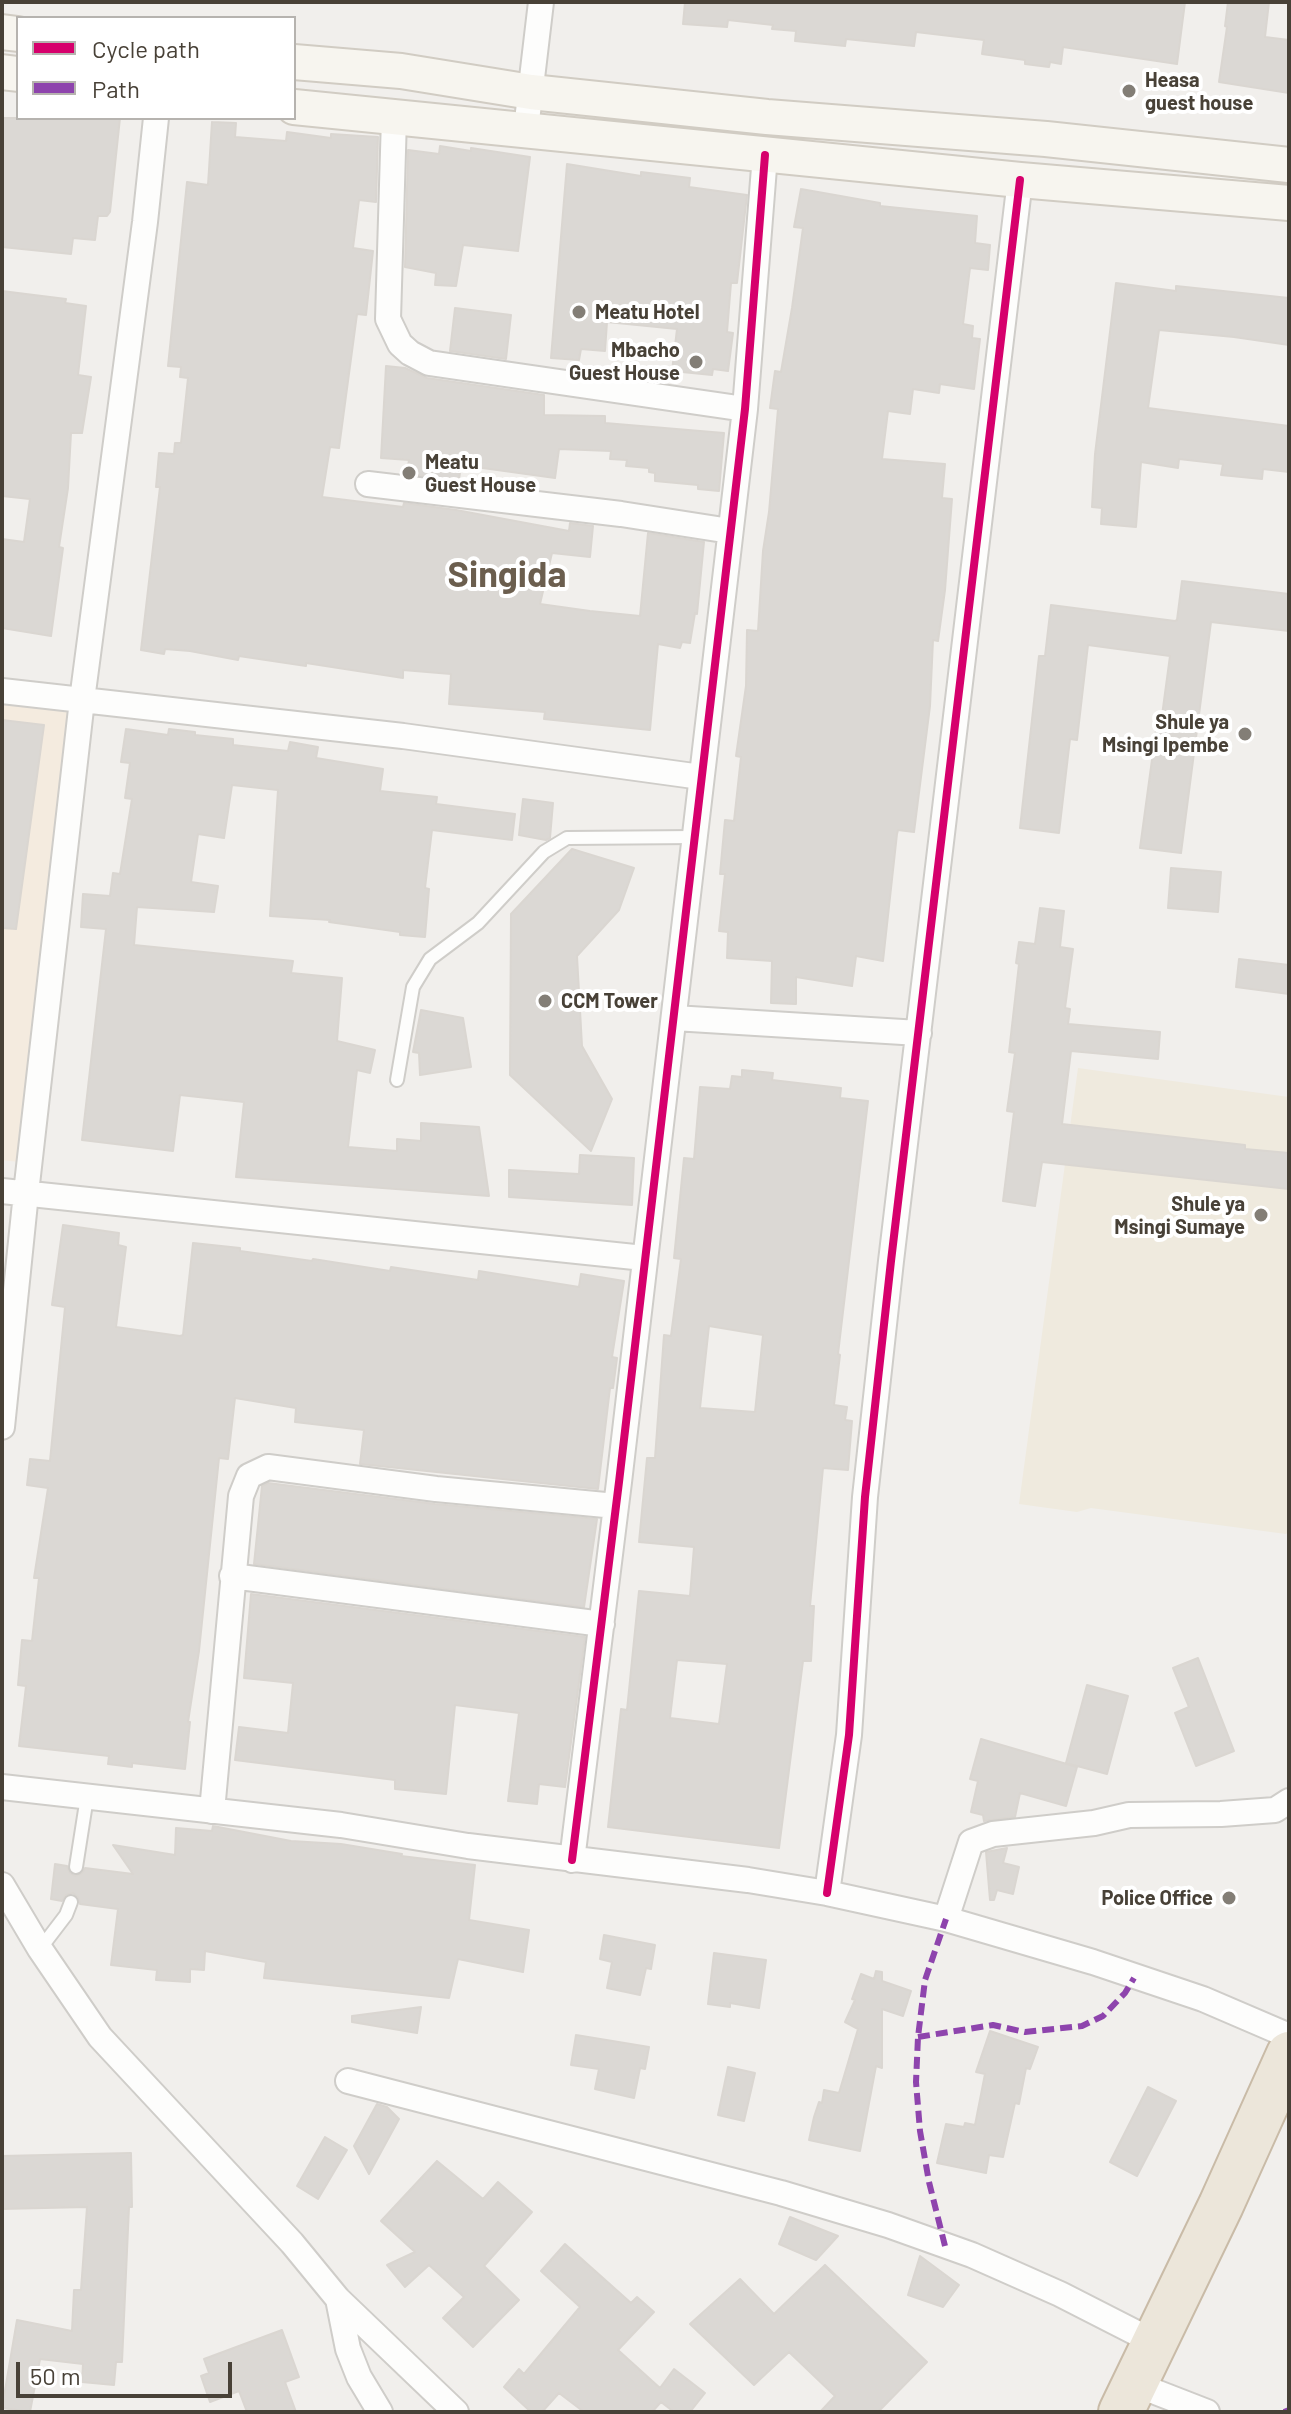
<!DOCTYPE html>
<html>
<head>
<meta charset="utf-8">
<style>
	body { margin:0 }
	#map { position:relative; width:1291px; height:2414px; overflow:hidden; background:#f1efec; font-family:Barlow,sans-serif }
	canvas { display:block }
	.frame { position:absolute; inset:0; border:4px solid #484137; pointer-events:none }
	.legend { position:absolute; left:16px; top:16px; width:280px; height:104px; box-sizing:border-box; background:#fff; border:2px solid #b6b3af; margin:0; padding:10px 14px; list-style:none; font-size:24px; color:#484137 }
	.legend li { display:flex; align-items:center; gap:16px; height:40px }
	.legend b { width:40px; border:2px solid #b6b3af }
	.scale { position:absolute; left:16px; top:2362px; width:216px; height:36px; box-sizing:border-box; border:4px solid #484137; border-top:0; padding-left:10px; font-size:24px; line-height:28px; white-space:nowrap; color:#484137; -webkit-text-stroke:6px #fff; paint-order:stroke }
</style>
</head>
<body>
<div id="map">
<canvas width="1291" height="2414"></canvas>
<div class="frame"></div>
<ul class="legend">
<li><b style="height:10px;background:#d6006c"></b>Cycle path</li>
<li><b style="height:10px;background:#8e44ad"></b>Path</li>
</ul>
<div class="scale">50 m</div>
</div>
<script>
const ctx = document.querySelector('canvas').getContext('2d');
ctx.lineJoin = 'round';
function paint(path, color) {
  ctx.fillStyle = color;
  ctx.fill(path, 'evenodd');
}
function poly(rows) {
  const path = new Path2D();
  for (const r of rows) {
    path.moveTo(r[0], r[1]);
    for (let i = 2; i < r.length; i += 2) path.lineTo(r[i], r[i + 1]);
  }
  return path;
}
function stroke(path, color, width, dash) {
  ctx.strokeStyle = color;
  ctx.lineWidth = width;
  ctx.lineCap = dash ? 'butt' : 'round';
  ctx.setLineDash(dash || []);
  ctx.stroke(path);
}
function drawText(font, color, halo, rows, align = 'center') {
  ctx.font = font + ' Barlow,sans-serif';
  ctx.lineWidth = 8;
  ctx.setLineDash([]);
  ctx.textBaseline = 'middle';
  ctx.strokeStyle = halo;
  ctx.fillStyle = color;
  for (const [text, x, y, turn = 0] of rows) {
    ctx.save();
    ctx.translate(x, y);
    ctx.rotate((+turn || 0) * Math.PI / 180);
    ctx.textAlign = isNaN(turn) ? turn : align;
    if (halo) ctx.strokeText(text, 0, 0);
    ctx.fillText(text, 0, 0);
    ctx.restore();
  }
}
const commercial = poly([
	[2,704,71,705,28,1163,2,1160]
]);
const education = poly([
	[1078,1068,1289,1097,1289,1531,1286,1534,1091,1508,1077,1512,1019,1504]
]);
const building = poly([
	[685,2,1185,2,1177,64,1063,47,1061,64,1050,62,1049,67,1025,64,1025,60,982,54,984,40,916,32,914,46,846,39,845,46,795,41,796,31,772,29,773,25,728,20,727,27,683,24,685,2],
	[1228,2,1269,2,1265,37,1289,40,1289,93,1219,82,1227,27,1225,26,1228,2],
	[2,118,120,118,110,212,107,216,98,216,95,240,73,238,71,254,2,247,2,118],
	[212,122,236,123,235,137,286,141,287,132,331,138,331,134,378,137,376,202,359,200,353,248,373,251,366,315,357,314,339,448,330,447,322,497,403,507,404,503,456,510,569,531,570,523,593,526,590,557,552,553,540,604,590,611,640,616,648,533,704,542,697,614,695,613,690,643,682,642,680,648,658,644,650,730,544,719,545,712,449,704,451,674,403,670,403,678,306,663,306,666,239,656,238,660,190,651,165,649,164,654,141,650,160,487,156,487,159,453,174,454,175,443,181,443,188,378,180,377,181,367,168,366,187,182,208,185,212,122],
	[440,146,471,151,471,148,530,157,518,251,463,245,456,286,435,285,436,273,405,267,408,150,439,154,440,146],
	[567,164,641,176,641,172,690,178,689,187,747,195,737,283,731,283,727,332,733,333,728,371,713,369,712,375,672,371,677,329,607,322,605,351,581,349,579,360,551,358,567,164],
	[801,189,880,203,880,206,977,216,975,243,990,245,988,270,970,268,963,324,973,326,972,338,980,339,974,389,940,384,939,393,913,389,910,414,888,411,882,459,945,464,942,498,952,499,945,590,938,641,933,640,930,706,914,832,898,830,897,834,883,961,856,956,852,986,796,977,796,1004,771,1003,772,961,727,958,728,932,719,931,725,874,720,874,725,820,734,821,741,757,736,756,746,686,747,630,758,631,763,551,769,512,778,409,770,408,775,371,781,372,792,308,803,228,794,227,801,189],
	[1116,283,1176,291,1176,286,1289,298,1289,345,1234,337,1159,330,1148,408,1289,426,1289,472,1263,469,1262,479,1221,475,1223,464,1179,459,1178,468,1141,462,1136,527,1101,524,1102,508,1092,507,1095,454,1116,283],
	[2,291,66,299,65,303,86,306,78,375,91,377,82,433,71,433,68,488,59,547,63,548,51,636,2,628,2,539,24,542,30,499,2,496,2,291],
	[455,308,511,315,506,359,450,351,455,308],
	[386,366,405,368,427,378,544,395,544,415,605,416,605,423,724,433,719,491,698,489,698,485,655,481,655,473,649,472,649,468,626,466,627,460,610,459,611,451,559,449,555,478,461,465,459,480,407,474,409,460,381,458,386,366],
	[1182,581,1289,594,1289,631,1211,622,1181,853,1140,848,1157,723,1161,723,1170,656,1088,645,1077,740,1070,739,1059,833,1020,828,1039,656,1045,656,1051,605,1175,621,1177,620,1182,581],
	[2,720,44,725,16,929,2,928,2,720],
	[126,729,168,735,169,729,195,732,195,735,233,739,233,745,288,751,290,742,318,747,316,758,383,769,380,791,437,797,436,804,515,814,512,840,432,830,425,888,429,889,425,937,400,935,400,932,329,922,330,920,270,916,278,790,232,785,224,838,198,834,191,882,218,886,214,912,137,907,134,945,293,961,291,973,342,978,337,1041,375,1050,370,1073,357,1070,348,1147,397,1151,397,1139,421,1141,421,1123,479,1127,489,1196,236,1177,244,1102,180,1095,173,1151,82,1140,106,929,81,927,83,894,110,896,113,873,120,874,132,799,125,798,130,763,121,762,126,729],
	[523,799,553,803,550,838,546,840,519,835,523,799],
	[572,849,634,868,619,910,577,956,582,1046,612,1099,591,1151,510,1075,511,914,572,849],
	[1171,868,1221,872,1218,912,1168,908,1171,868],
	[1040,908,1064,911,1060,947,1073,949,1065,1008,1070,1009,1068,1024,1160,1032,1158,1059,1071,1051,1062,1124,1245,1145,1245,1149,1289,1153,1289,1189,1042,1162,1035,1206,1003,1201,1014,1112,1007,1111,1015,1053,1009,1052,1019,964,1016,963,1019,942,1035,944,1040,908],
	[1239,959,1289,965,1289,994,1236,987,1239,959],
	[421,1010,463,1018,471,1067,420,1075,419,1053,413,1052,421,1010],
	[742,1070,773,1073,772,1080,841,1088,840,1098,868,1101,838,1354,840,1355,834,1405,847,1407,845,1420,852,1421,848,1470,823,1468,810,1606,814,1606,811,1661,803,1661,779,1848,608,1827,621,1709,627,1710,639,1591,690,1596,694,1547,639,1542,647,1458,655,1458,664,1335,671,1336,681,1259,674,1258,684,1158,694,1159,700,1087,730,1089,732,1076,742,1077,742,1070],
	[709,1326,763,1335,755,1412,700,1408,709,1326],
	[677,1660,727,1664,719,1724,670,1718,677,1660],
	[580,1155,634,1158,632,1205,509,1197,509,1170,579,1174,580,1155],
	[63,1225,119,1233,118,1245,126,1247,116,1327,180,1336,183,1335,193,1243,240,1248,240,1251,312,1261,313,1259,390,1271,391,1267,478,1280,479,1271,579,1287,581,1274,624,1281,612,1357,617,1358,613,1388,610,1388,598,1489,360,1464,364,1430,295,1422,296,1408,235,1398,228,1459,219,1458,199,1651,188,1722,190,1722,185,1769,132,1763,132,1767,108,1764,109,1756,19,1746,26,1686,18,1685,22,1640,32,1641,39,1578,34,1578,48,1488,27,1485,30,1459,50,1461,65,1307,52,1305,63,1225],
	[268,1483,435,1504,597,1519,584,1607,254,1564,262,1486,268,1483],
	[251,1594,585,1637,565,1787,539,1784,537,1804,508,1801,519,1713,455,1705,446,1794,395,1789,395,1780,235,1760,239,1727,288,1733,293,1683,244,1678,251,1594],
	[1198,1658,1234,1751,1196,1766,1175,1713,1189,1707,1173,1668,1198,1658],
	[1087,1685,1128,1696,1107,1774,1066,1763,1087,1685],
	[981,1739,1077,1767,1066,1806,1020,1793,1015,1817,984,1821,983,1815,971,1812,978,1781,970,1779,981,1739],
	[213,1826,291,1841,341,1844,402,1854,401,1856,475,1865,469,1920,529,1930,523,1972,458,1959,449,1998,264,1978,266,1962,205,1951,204,1970,190,1969,190,1982,156,1980,157,1970,111,1965,118,1909,80,1904,78,1897,73,1893,66,1895,62,1901,51,1899,55,1864,67,1866,70,1873,75,1876,82,1873,85,1868,133,1874,113,1845,175,1855,176,1828,212,1831,213,1826],
	[1007,1848,1003,1863,1019,1867,1013,1894,997,1890,994,1900,990,1900,986,1852,1007,1848],
	[604,1935,655,1945,651,1969,646,1968,640,1995,607,1988,612,1962,600,1959,604,1935],
	[714,1953,766,1960,759,2008,730,2003,730,2007,708,2004,714,1953],
	[876,1971,882,1972,882,1981,911,1991,903,2016,882,2009,882,2068,876,2066,860,2151,809,2140,814,2117,819,2102,822,2103,824,2090,839,2093,858,2029,845,2022,855,2000,852,1999,861,1974,874,1979,876,1971],
	[421,2007,417,2033,352,2022,352,2016,421,2007],
	[990,2031,1038,2047,1030,2069,1026,2068,1019,2104,1015,2103,1003,2157,989,2155,986,2173,937,2163,946,2124,964,2127,965,2123,975,2125,985,2074,976,2072,990,2031],
	[576,2035,649,2047,645,2069,640,2068,634,2098,595,2089,599,2069,571,2065,576,2035],
	[728,2067,755,2073,744,2121,718,2115,728,2067],
	[1148,2087,1176,2101,1137,2176,1110,2162,1148,2087],
	[377,2104,387,2107,399,2119,369,2174,354,2146,377,2104],
	[325,2137,347,2150,318,2199,297,2186,325,2137],
	[131,2153,132,2207,129,2207,122,2362,116,2362,114,2385,82,2382,83,2364,40,2359,30,2412,2,2408,17,2320,72,2331,74,2290,81,2290,87,2207,2,2209,2,2156,131,2153],
	[437,2161,483,2199,498,2182,532,2212,484,2266,519,2300,473,2347,443,2318,464,2297,429,2265,405,2287,387,2265,415,2252,381,2221,437,2161],
	[790,2217,838,2236,816,2260,779,2244,790,2217],
	[565,2244,631,2303,637,2297,654,2312,618,2350,660,2388,674,2369,705,2393,690,2412,674,2412,661,2402,652,2412,584,2412,559,2393,542,2412,531,2412,504,2387,519,2369,524,2374,580,2307,541,2271,565,2244],
	[920,2256,959,2285,943,2307,908,2295,920,2256],
	[825,2265,927,2362,878,2412,820,2412,835,2396,789,2352,754,2385,690,2324,740,2279,774,2314,825,2265],
	[282,2330,299,2377,285,2382,296,2412,247,2412,239,2391,210,2402,201,2376,209,2373,204,2359,282,2330]
]);
const lane = poly([
	[397,1080,413,987,430,959,478,923,544,852,567,838,695,837],
	[76,1867,87,1797],
	[40,1949,66,1915,71,1902]
]);
const street = poly([
	[394,118,388,319,400,344,410,353,429,363,745,409],
	[526,129,541,2],
	[368,484,621,514,730,531],
	[2,691,403,736,701,777],
	[674,1018,919,1033],
	[2,1191,644,1258],
	[2,1427,26,1193,82,700,145,222,156,118],
	[232,1576,602,1624],
	[2,1787,341,1825,468,1846,748,1880,827,1893,946,1919,1093,1962,1203,1999,1289,2036],
	[212,1811,241,1496,249,1476,268,1467,436,1489,616,1506],
	[572,1860,619,1482,745,409,765,155],
	[2,1885,40,1949,100,2037,292,2243,338,2299,456,2412],
	[827,1893,849,1735,865,1497,891,1261,1020,180],
	[946,1919,971,1842,993,1834,1094,1823,1129,1815,1221,1814,1275,1810,1289,1801],
	[348,2081,781,2193,888,2225,972,2255,1060,2294,1154,2342],
	[338,2299,348,2349,359,2377,380,2412],
	[1135,2384,1207,2412]
]);
const secondary = poly([
	[2,32,18,34],
	[294,62,401,71,531,92,767,117,1046,139,1289,165],
	[2,72,18,74],
	[294,107,1020,180,1289,203]
]);
const highway = poly([
	[1121,2412,1221,2205,1289,2054]
]);
const quiet = poly([
	[918,2037,993,2025,1025,2032,1082,2026,1103,2016,1125,1993,1134,1978],
	[945,2246,929,2182,920,2131,916,2082,918,2037,925,1980,946,1919],
	[1284,2412,1289,2410]
]);
const cycleway = poly([
	[572,1860,619,1482,745,409,765,155],
	[827,1893,849,1735,865,1497,891,1261,1020,180]
]);
const markers = [
	[1129,91,8,"#837e76"],
	[579,312,8,"#837e76"],
	[696,362,8,"#837e76"],
	[409,473,8,"#837e76"],
	[1245,734,8,"#837e76"],
	[545,1001,8,"#837e76"],
	[1261,1215,8,"#837e76"],
	[1229,1898,8,"#837e76"]
];
const poiNames = [
	["Heasa",1145,80],
	["guest house",1145,103],
	["Meatu Hotel",595,312],
	["Mbacho",680,350,"right"],
	["Guest House",680,373,"right"],
	["Meatu",425,462],
	["Guest House",425,485],
	["Shule ya",1229,722,"right"],
	["Msingi Ipembe",1229,745,"right"],
	["CCM Tower",561,1001],
	["Shule ya",1245,1204,"right"],
	["Msingi Sumaye",1245,1227,"right"],
	["Police Office",1213,1898,"right"]
];
const townNames = [
	["Singida",507,575]
];
paint(commercial, '#f4ebdf');
paint(education, '#efeade');
paint(building, '#dbd8d4');
stroke(building, '#dad6d1', 2);
stroke(lane, '#cfcdc9', 16);
stroke(street, '#cfcdc9', 28);
stroke(secondary, '#d1ccc3', 38);
stroke(highway, '#c9bba7', 48);
stroke(lane, '#fdfdfc', 12);
stroke(street, '#fdfdfc', 24);
stroke(secondary, '#f7f5ef', 34);
stroke(highway, '#ece6da', 44);
stroke(quiet, '#8e44ad', 6, [12, 6]);
stroke(cycleway, '#d6006c', 8);
for (const [x, y, r, color] of markers) {
  const dot = new Path2D();
  dot.arc(x, y, r, 0, 2 * Math.PI);
  ctx.fillStyle = color;
  ctx.fill(dot);
  stroke(dot, '#fff', 3);
}
drawText('bold 20px', '#484137', '#fff', poiNames, 'left');
drawText('bold 36px', '#6b5e4e', '#fff', townNames);
</script>
</body>
</html>
